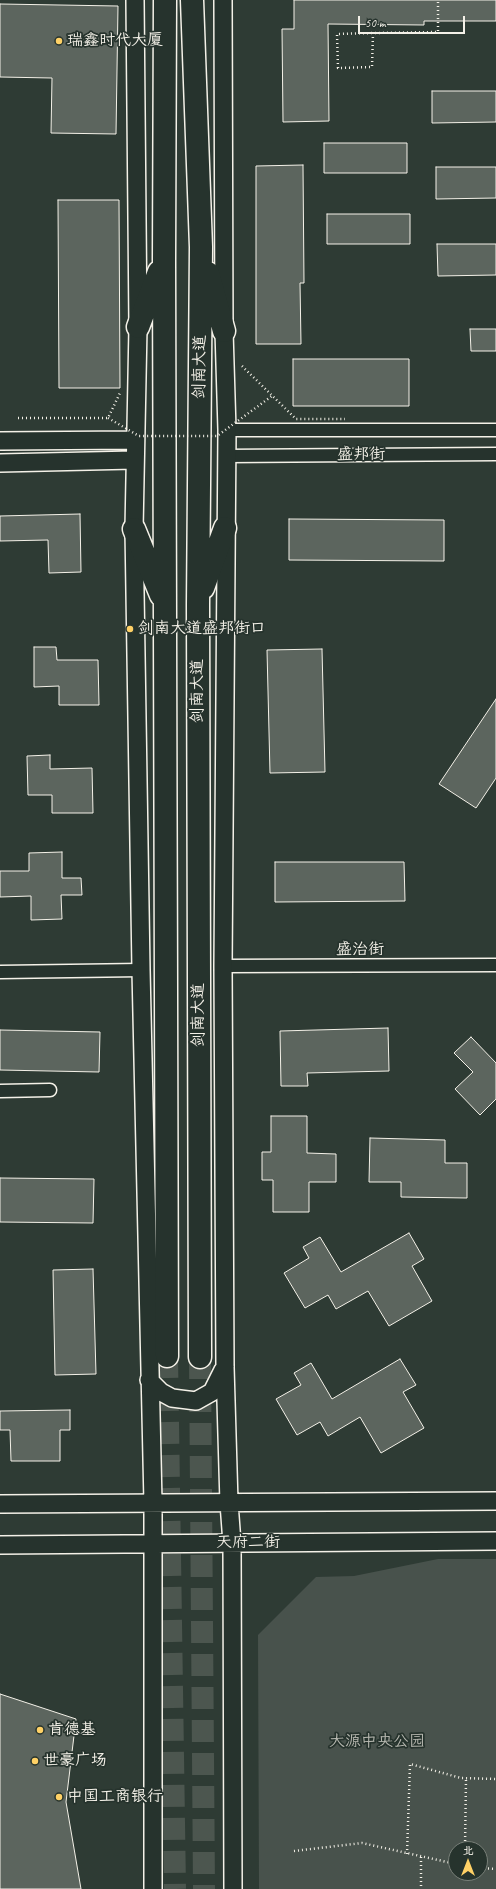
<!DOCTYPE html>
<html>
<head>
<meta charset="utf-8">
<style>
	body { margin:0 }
	#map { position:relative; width:496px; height:1889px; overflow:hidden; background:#2e3b34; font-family:Caveat,"LXGW WenKai TC",sans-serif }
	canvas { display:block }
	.north { position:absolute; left:448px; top:1841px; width:40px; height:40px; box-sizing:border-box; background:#26332d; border:1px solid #787f78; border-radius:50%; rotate:0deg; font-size:11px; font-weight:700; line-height:16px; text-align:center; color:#f4f1e8 }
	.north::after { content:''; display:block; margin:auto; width:14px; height:18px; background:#ffd166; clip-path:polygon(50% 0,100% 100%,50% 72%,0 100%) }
	.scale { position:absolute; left:358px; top:16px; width:107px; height:18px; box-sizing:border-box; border:2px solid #f4f1e8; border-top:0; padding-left:5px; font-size:12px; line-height:14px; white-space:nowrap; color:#f4f1e8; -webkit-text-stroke:3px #26332d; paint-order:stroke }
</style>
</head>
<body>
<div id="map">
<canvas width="496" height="1889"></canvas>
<div class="north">北</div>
<div class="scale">50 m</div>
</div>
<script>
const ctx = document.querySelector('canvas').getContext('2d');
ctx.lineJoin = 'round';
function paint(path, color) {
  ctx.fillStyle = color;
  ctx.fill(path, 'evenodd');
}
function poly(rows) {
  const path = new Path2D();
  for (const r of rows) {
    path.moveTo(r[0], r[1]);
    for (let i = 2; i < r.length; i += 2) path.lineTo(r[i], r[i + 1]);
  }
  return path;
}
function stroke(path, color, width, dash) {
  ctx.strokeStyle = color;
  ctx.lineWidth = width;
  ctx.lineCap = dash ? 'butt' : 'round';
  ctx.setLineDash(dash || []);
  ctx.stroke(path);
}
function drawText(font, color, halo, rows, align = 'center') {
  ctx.font = font + ' Caveat,"LXGW WenKai TC",sans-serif';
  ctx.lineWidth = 3.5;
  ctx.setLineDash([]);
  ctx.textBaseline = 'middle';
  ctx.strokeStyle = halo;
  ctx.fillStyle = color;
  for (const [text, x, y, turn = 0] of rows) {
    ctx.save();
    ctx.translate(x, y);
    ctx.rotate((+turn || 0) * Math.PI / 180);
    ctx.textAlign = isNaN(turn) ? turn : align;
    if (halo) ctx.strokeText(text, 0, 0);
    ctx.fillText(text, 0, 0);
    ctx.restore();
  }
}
const green = poly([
	[438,1559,496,1559,496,1889,259,1889,258,1635,316,1577,354,1576],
	[456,1849,480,1849,480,1873,456,1873]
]);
const building = poly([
	[294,0,496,0,496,21,424,21,424,25,328,24,329,121,283,122,282,29,294,29,294,0],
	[0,4,118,6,116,134,51,133,52,78,0,77,0,4],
	[432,91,496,91,496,122,432,123,432,91],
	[324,143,407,143,407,173,324,173,324,143],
	[303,165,304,283,300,283,301,344,256,344,256,166,303,165],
	[436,167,496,167,496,198,436,199,436,167],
	[58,200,119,200,120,388,59,388,58,200],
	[327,214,410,214,410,244,327,244,327,214],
	[437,244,496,244,496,275,438,276,437,244],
	[470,329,496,329,496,351,471,351,470,329],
	[293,359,409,359,409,406,293,406,293,359],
	[80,514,81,572,49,573,48,540,0,541,0,516,80,514],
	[289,519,444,520,444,561,289,560,289,519],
	[34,647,56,647,57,660,98,660,99,705,59,705,59,686,34,687,34,647],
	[322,649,325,772,270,773,267,650,322,649],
	[496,699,496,778,476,808,439,784,496,699],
	[50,755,50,769,92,768,93,813,52,813,52,795,28,795,27,756,50,755],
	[62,852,62,878,81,878,82,895,61,895,62,919,31,920,31,896,0,897,0,871,29,871,29,853,62,852],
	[275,862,404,862,405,901,275,902,275,862],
	[388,1028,389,1071,307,1073,308,1086,281,1086,280,1031,388,1028],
	[0,1030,100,1032,99,1072,0,1070,0,1030],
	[471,1037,496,1063,496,1099,480,1115,455,1089,473,1072,454,1053,471,1037],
	[271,1116,307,1116,307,1153,336,1154,336,1182,309,1182,309,1212,273,1212,273,1180,262,1180,262,1152,271,1152,271,1116],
	[370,1138,445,1140,445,1163,467,1163,467,1198,401,1197,401,1182,369,1182,370,1138],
	[0,1178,94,1179,93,1223,0,1222,0,1178],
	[409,1233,424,1259,412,1266,432,1301,389,1326,368,1291,336,1309,328,1295,305,1308,284,1273,309,1258,303,1247,320,1237,341,1272,409,1233],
	[93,1269,96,1374,55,1375,53,1270,93,1269],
	[400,1359,416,1385,403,1392,424,1428,381,1453,360,1417,328,1436,320,1422,297,1435,276,1399,301,1385,294,1373,311,1363,332,1399,400,1359],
	[70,1410,70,1430,60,1430,60,1461,11,1461,10,1430,0,1430,0,1411,70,1410],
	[0,1694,76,1719,66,1802,81,1889,0,1889,0,1694]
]);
const highwayTunnel = poly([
	[167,1356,175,1889],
	[200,1357,204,1889]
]);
const path = poly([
	[373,33,372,67,338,68,337,34,373,33,438,32,438,0],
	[18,418,108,418,120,393],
	[465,1849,466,1778],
	[294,1851,362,1843,456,1864],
	[407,1854,410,1764,461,1778,496,1779],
	[421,1857,421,1889],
	[480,1868,496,1869]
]);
const street = poly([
	[227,430,496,430],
	[226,456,496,454],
	[223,966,496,965],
	[0,972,141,970],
	[0,1091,50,1090]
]);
const secondary = poly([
	[135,0,138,327,134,529,141,970,153,1503,153,1889],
	[223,0,224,331,227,430,223,966,225,1367,229,1503,232,1543,233,1889],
	[0,441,135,440],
	[0,463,134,460],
	[149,1380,161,1392,172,1398,196,1401,212,1392,223,1370],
	[0,1504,496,1501],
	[0,1545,496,1541]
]);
const highway = poly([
	[165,0,164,260,167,1356],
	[192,0,201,247,198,604,200,1357],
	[208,273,224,331],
	[138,327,159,272],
	[134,529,161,595],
	[203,588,225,528]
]);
const pathBridge = poly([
	[242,366,296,419,345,419],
	[108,418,139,436,217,436,272,396]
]);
const markers = [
	[59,41,4,"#ffd166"],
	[130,629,4,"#ffd166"],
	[40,1730,4,"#ffd166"],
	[35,1761,4,"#ffd166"],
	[59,1797,4,"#ffd166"]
];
const poiNames = [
	["瑞鑫时代大厦",67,41],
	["剑南大道盛邦街口",138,629],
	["肯德基",48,1730],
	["世豪广场",43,1761],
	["中国工商银行",67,1797]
];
const streetNames = [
	["剑南大道",200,367,-89],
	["盛邦街",361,455],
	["剑南大道",198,691,-90],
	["盛治街",360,950],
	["剑南大道",199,1015,-90],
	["天府二街",248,1543]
];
const parkNames = [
	["大源中央公园",377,1742]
];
paint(green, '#48524c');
paint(building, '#5c655e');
stroke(building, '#f4f1e8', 1);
stroke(highwayTunnel, '#4c564f', 22, [22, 11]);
stroke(street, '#f4f1e8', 15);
stroke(secondary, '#f4f1e8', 20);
stroke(highway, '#f4f1e8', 25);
stroke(path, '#f4f1e8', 2.5, [1, 3]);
stroke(street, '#26332d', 12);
stroke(secondary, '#26332d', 17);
stroke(highway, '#26332d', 22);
stroke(pathBridge, '#f4f1e8', 2.5, [1, 3]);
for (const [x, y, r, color] of markers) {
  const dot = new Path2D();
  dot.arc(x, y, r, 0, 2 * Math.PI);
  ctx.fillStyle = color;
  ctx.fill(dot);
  stroke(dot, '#26332d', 1.5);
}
drawText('16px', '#f4f1e8', '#26332d', poiNames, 'left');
drawText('16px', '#f4f1e8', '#26332d', streetNames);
drawText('16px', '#b8b9b1', '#26332d', parkNames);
</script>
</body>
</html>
